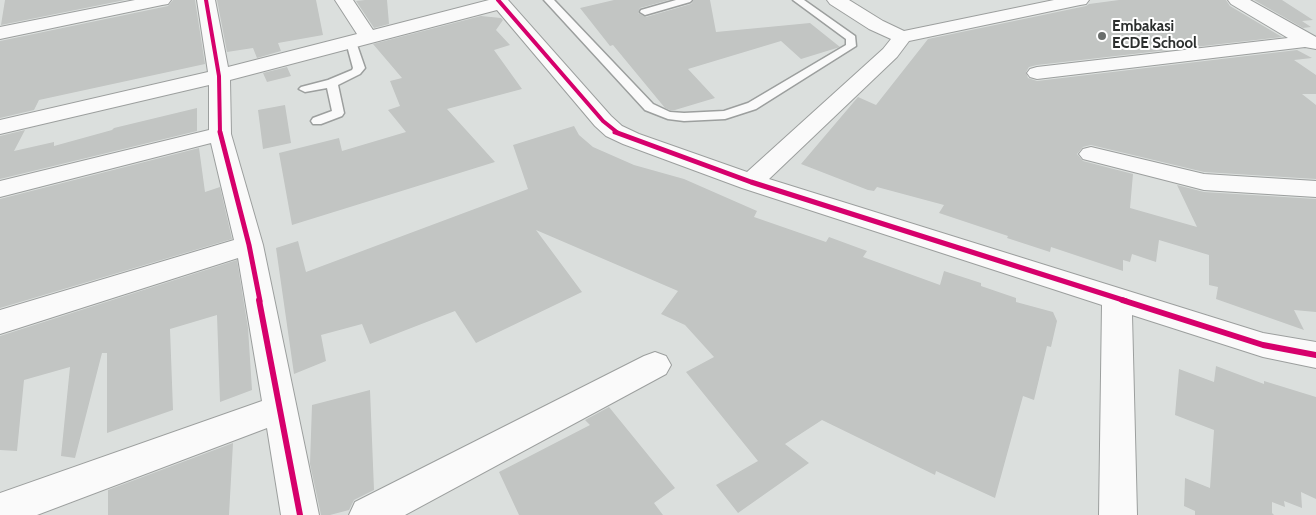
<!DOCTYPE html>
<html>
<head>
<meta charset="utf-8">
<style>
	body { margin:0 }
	canvas { display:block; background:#dbdfdd }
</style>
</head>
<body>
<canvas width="1316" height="515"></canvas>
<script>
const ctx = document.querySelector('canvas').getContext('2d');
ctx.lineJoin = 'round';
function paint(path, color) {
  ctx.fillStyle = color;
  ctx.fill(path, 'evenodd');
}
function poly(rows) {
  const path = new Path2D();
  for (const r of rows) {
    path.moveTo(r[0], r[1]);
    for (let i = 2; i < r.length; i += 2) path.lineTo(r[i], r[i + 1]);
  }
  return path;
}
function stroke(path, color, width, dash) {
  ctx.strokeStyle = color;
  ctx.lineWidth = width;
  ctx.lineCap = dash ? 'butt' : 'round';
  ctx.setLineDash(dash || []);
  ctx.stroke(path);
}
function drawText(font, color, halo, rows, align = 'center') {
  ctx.font = font + ' Cabin,sans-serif';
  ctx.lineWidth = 4;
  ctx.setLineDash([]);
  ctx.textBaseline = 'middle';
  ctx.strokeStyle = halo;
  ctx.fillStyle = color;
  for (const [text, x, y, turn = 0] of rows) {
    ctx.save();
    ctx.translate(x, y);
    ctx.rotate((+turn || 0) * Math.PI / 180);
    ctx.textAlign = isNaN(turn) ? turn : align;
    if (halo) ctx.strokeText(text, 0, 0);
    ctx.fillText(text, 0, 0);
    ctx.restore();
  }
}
const building = poly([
	[5,0,125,0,1,25],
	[173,0,195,0,205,64,39,100,34,110,0,118,0,41,168,6],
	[217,0,316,0,323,35,278,43,281,51,257,58,253,48,227,52],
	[365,0,387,0,389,24,374,28,356,1],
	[614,0,669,0,640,8,638,13,646,17,691,4,694,0,710,0,716,32,810,23,840,47,801,59,781,41,688,69,715,98,675,110,670,110,665,108,613,45,610,46,580,8],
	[1119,0,1226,0,1230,6,1282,37,1037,65,1029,67,1026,72,1028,78,1037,81,1297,50,1312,58,1294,60,1316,75,1316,94,1302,94,1316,105,1316,179,1204,172,1091,145,1083,147,1077,154,1083,161,1133,174,1130,208,1197,227,1177,185,1204,192,1316,199,1316,312,1294,310,1304,330,1216,299,1218,287,1209,285,1209,255,1159,240,1156,262,1132,254,1130,262,1123,260,1123,271,1051,247,1050,252,1007,238,1008,236,939,213,944,205,877,187,874,191,868,190,801,164,858,97,876,105,928,39,1086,6,1089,4],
	[1254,0,1282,0,1313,20,1302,21,1311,27,1303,28],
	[481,16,501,18,503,20,496,30,510,45,494,50,522,89,447,109,495,162,292,225,279,153,339,138,342,151,406,132,388,110,400,106,390,81,402,78,373,44],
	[287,67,291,76,267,82,263,73],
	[285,105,291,143,263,149,258,110],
	[197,108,197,131,0,179,0,136,25,130,14,151,54,142,54,146,112,130,114,128],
	[574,126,579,135,593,147,634,165,684,179,757,211,754,217,826,242,829,237,867,251,863,257,940,285,944,271,981,283,981,286,1016,298,1016,302,1053,312,1057,321,1051,347,1047,346,1034,400,1023,396,995,498,936,471,935,475,822,420,785,444,809,463,738,513,716,485,758,461,686,372,714,357,685,325,661,314,678,291,536,230,582,292,476,343,455,311,370,344,362,324,321,335,326,361,294,374,276,248,298,241,306,272,528,189,513,145],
	[199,148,205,192,220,187,232,239,0,308,0,199],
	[237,260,248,328,252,390,220,402,217,315,170,329,173,410,107,433,107,353,102,353,75,458,61,456,70,367,24,380,17,451,0,450,0,336],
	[1216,366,1264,384,1264,381,1316,397,1316,499,1301,492,1302,508,1284,501,1285,507,1272,502,1272,513,1274,515,1195,515,1195,511,1184,506,1185,478,1210,488,1214,430,1175,415,1179,369,1214,382],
	[370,390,374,490,354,500,349,510,330,515,321,515,310,464,312,405],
	[609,407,675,488,654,503,663,515,519,515,499,472,590,425,585,420],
	[233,443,229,515,108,515,108,490]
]);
const service = poly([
	[544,0,554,0,653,104,670,112,684,113,724,111,748,103,846,45,846,39,793,0,804,0,855,36,856,46,756,109,725,119,684,121,668,119,645,110,544,0],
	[676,0,692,0,690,2,645,15,640,12,641,10,676,0],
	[351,39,356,42,365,68,360,74,338,85,344,113,342,116,321,124,313,124,311,121,313,118,332,111,327,88,305,92,299,89,301,87,328,80,352,70,353,68,346,42,351,39]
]);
const minor = poly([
	[135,0,171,0,168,4,162,5,0,39,0,27,135,0],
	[197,0,215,0,228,67,357,34,335,0,353,0,373,30,489,0,508,0,611,116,622,126,639,134,747,172,883,49,891,39,869,29,830,4,827,0,849,0,883,21,904,31,1054,0,1089,0,1086,4,1080,5,909,41,897,57,769,179,1263,333,1316,342,1316,368,1263,357,1132,315,1137,515,1099,515,1102,305,742,188,623,144,606,136,595,126,497,10,230,80,231,134,263,245,319,515,281,515,267,428,37,515,0,515,0,493,262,401,238,258,0,334,0,310,234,240,211,143,0,197,0,181,209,130,209,85,0,134,0,120,208,72,197,0],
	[1228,0,1250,0,1316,37,1316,49,1305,47,1037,79,1030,77,1027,73,1030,69,1037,67,1288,38,1231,4,1228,0],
	[1091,147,1204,174,1316,181,1316,197,1204,190,1083,159,1079,154,1083,149,1091,147],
	[655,352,666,356,671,365,666,374,405,515,349,515,355,502,644,356,655,352]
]);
const cyclewayFar2 = poly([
	[206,0,219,76,220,133],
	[498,0,603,121,618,133]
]);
const cyclewayFar1 = poly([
	[220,132,249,245,260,301],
	[615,132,751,182,1126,301]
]);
const cycleway = poly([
	[259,300,300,515],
	[1122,300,1263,345,1316,355]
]);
const markers = [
	[1102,36,5,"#696d6b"]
];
const farPoinames = [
	["Embakasi",1112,27],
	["ECDE School",1112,44]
];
paint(building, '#c2c5c3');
stroke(service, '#9c9f9e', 3);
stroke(minor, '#9c9f9e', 2);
paint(service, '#fafafa');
paint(minor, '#fafafa');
stroke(cyclewayFar2, '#d6006c', 4);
stroke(cyclewayFar1, '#d6006c', 5);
stroke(cycleway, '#d6006c', 6);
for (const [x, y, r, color] of markers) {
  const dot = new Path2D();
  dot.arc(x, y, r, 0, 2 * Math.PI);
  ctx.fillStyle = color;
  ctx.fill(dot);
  stroke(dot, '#fff', 2);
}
drawText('bold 15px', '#2c2f2e', '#fff', farPoinames, 'left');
</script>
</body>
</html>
